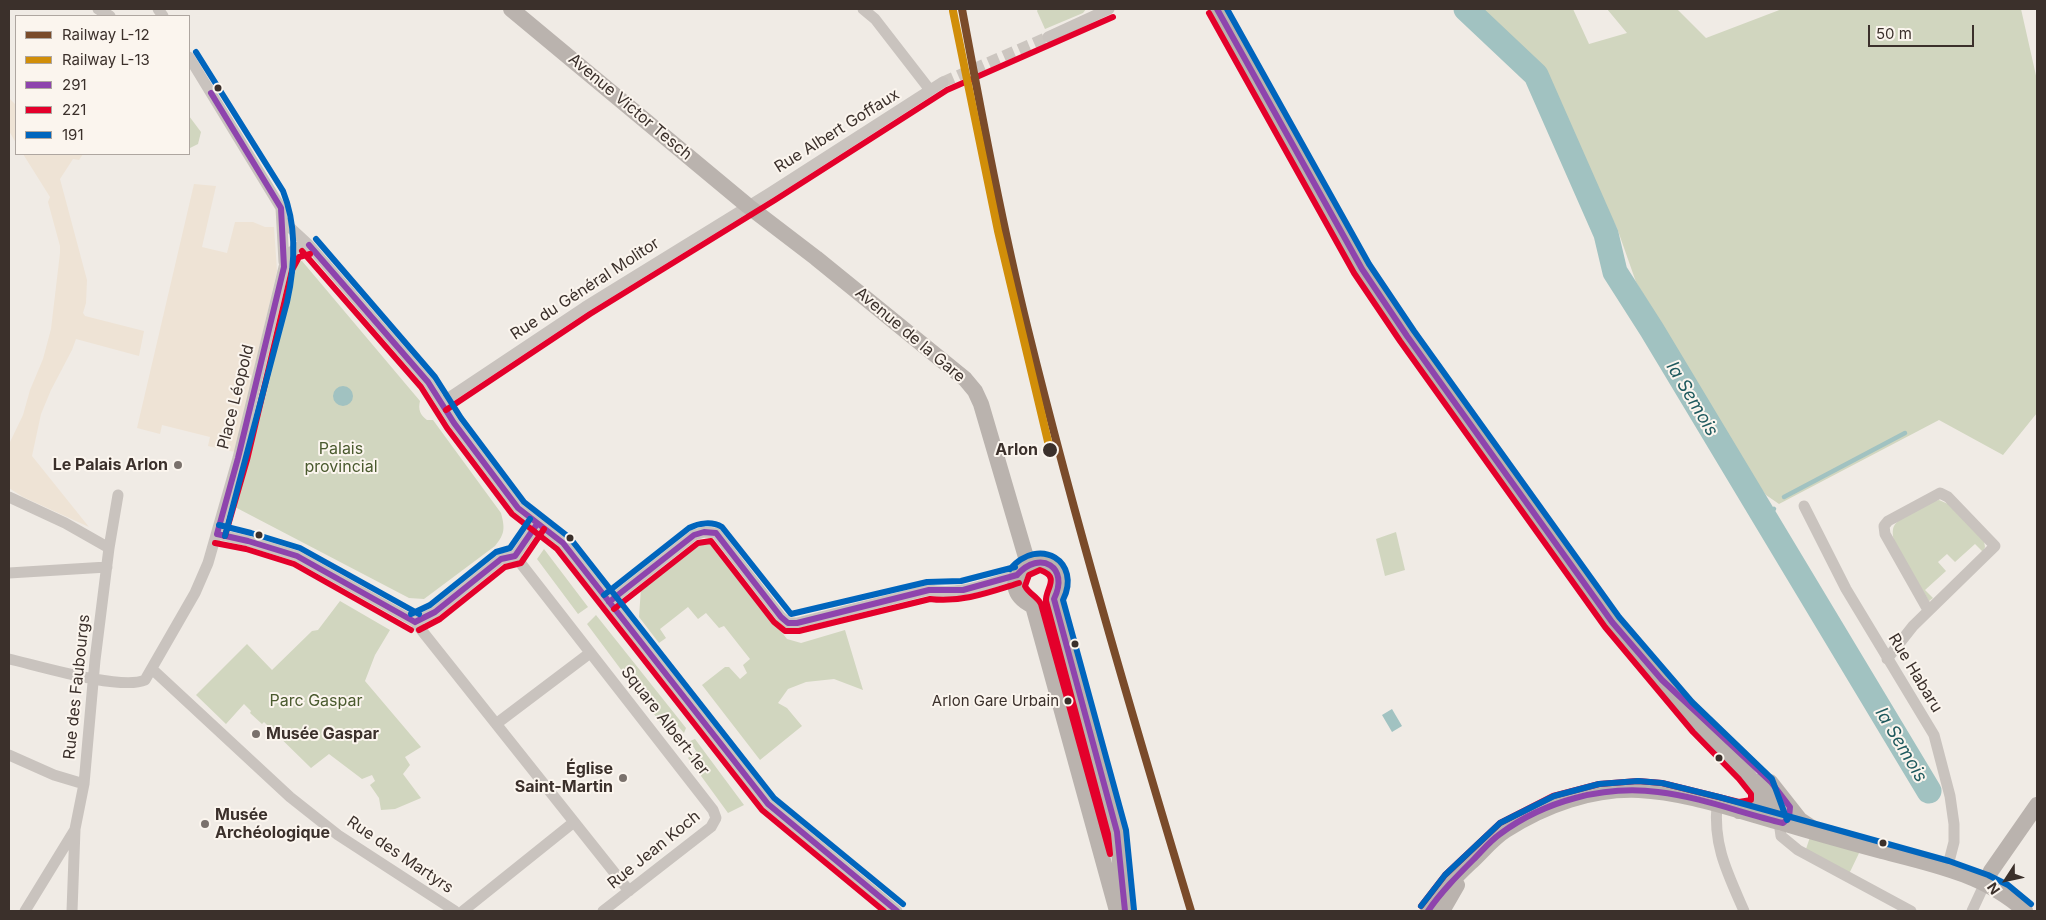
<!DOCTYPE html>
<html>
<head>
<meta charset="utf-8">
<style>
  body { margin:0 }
  #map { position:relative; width:2046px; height:920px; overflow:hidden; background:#f0ebe5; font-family:Inter,sans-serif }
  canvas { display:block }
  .frame { position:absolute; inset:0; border:10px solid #3b302b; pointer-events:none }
  .legend { position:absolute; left:15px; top:15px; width:175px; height:140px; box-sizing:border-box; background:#fbf5ee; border:1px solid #aea6a0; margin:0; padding:6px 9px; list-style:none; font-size:15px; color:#3b302b }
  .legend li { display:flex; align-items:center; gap:10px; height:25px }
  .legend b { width:25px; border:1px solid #aea6a0 }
  .north { position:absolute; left:1981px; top:855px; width:50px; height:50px; -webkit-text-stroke:4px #fbf5ee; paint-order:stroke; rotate:235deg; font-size:14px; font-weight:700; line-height:20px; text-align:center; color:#3b302b }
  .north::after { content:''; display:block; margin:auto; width:18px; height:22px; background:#3b302b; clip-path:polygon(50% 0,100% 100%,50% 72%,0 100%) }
  .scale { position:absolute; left:1868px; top:25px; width:106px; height:22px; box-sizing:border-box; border:2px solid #3b302b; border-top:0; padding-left:6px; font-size:15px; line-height:18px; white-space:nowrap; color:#3b302b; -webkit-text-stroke:4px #fbf5ee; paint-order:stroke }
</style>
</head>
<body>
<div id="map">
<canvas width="2046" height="920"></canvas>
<div class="frame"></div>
<ul class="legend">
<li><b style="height:6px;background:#7a4b2a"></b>Railway L-12</li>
<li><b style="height:6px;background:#d18e09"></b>Railway L-13</li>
<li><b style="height:6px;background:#8e44ad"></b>291</li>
<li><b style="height:6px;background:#e4002b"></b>221</li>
<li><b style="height:6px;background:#0065bd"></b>191</li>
</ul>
<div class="north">N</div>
<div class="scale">50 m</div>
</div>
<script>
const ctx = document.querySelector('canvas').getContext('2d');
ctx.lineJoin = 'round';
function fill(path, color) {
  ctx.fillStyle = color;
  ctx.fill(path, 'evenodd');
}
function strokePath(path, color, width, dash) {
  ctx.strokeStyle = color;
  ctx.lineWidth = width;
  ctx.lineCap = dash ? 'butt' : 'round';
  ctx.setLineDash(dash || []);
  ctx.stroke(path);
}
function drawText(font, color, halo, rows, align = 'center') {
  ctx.font = font + ' Inter,sans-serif';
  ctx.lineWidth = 4;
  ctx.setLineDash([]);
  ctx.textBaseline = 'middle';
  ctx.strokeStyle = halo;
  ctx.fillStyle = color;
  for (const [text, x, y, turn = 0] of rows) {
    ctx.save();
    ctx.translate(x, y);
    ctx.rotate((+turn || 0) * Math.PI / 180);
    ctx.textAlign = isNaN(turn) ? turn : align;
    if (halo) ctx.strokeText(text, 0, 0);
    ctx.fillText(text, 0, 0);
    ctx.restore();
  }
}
const green = new Path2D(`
  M1038,9H1086L1083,13L1045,29L1037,11Z
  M1486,9H1573L1589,44L1627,33L1607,9H1677L1706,38L1782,9H2021L2037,80V413L2003,455L1939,420L1779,504L1766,495L1754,480L1636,282L1617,228L1569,137L1545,81L1529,55L1483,12Z
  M189,116L201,132L198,144L190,148L189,147Z
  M298,261H302L420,401C418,409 420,415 427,420H433L501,513C505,528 505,534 495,546L424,599L409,598L233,506L266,379L264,378L271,352L273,353Z
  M1939,500L1948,504L1984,541L1985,547L1983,552L1975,544L1955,562L1947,554L1938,562L1946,571L1925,590L1933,598L1929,601L1895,545C1894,540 1892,535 1893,529C1896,516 1926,502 1939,500Z
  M1396,532L1405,570L1385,576L1376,539Z
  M701,541L712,543L787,639L801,643L845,630L863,690L834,679L806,682L788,689L778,703L787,708L802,726L760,760L702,685L725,667H729L740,679L747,673L743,665L750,659L724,626L719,628L706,613L698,619L688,607L660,629L666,638L659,643L639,617L641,588Z
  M544,549L588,607L578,614L537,559Z
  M340,601L390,630L375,655L365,681L421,747L405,757L410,765L403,774L421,798L395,809L381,810L379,798L370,785L375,781L372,775L362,779L329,754L311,768L264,722L262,724L250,713L251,711L244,704L226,724L196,695L247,644L272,670L312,631L318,630Z
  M596,615L686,728L684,733L677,725L666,730L587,624Z
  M695,739L744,805L728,813L688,758L696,751L690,741Z
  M1810,837L1860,851L1849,874L1806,849Z`);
const plaza = new Path2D(`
  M9,98L16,105V143L9,131Z
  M23,154H83L79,160L73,159L60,179L87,280L86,303L83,313L85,316L144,331L139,356L76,339L72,350L51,390L41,414L32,456L89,527L23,497L9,488L10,442L23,415L30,390L43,359L51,329L60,253V246L48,202L50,197Z
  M194,184L216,186L202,247L227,253L235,222H253L265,227H274L277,271L235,452L208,446L210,437L162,425L160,434L137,428Z`);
const water = new Path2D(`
  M333 396a10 10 0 1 1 20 0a10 10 0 1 1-20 0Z
  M1392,709L1402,726L1392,732L1382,715Z`);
const stream = new Path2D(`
  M1784,497L1905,433
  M1765,519L1774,509`);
const river = new Path2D(`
  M1466,9L1536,75L1606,234L1615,272L1652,330L1929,791`);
const minorTunnel = new Path2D(`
  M943,82L1048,37`);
const minor = new Path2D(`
  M98,9L110,16
  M158,9L163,16
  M863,9L875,19L930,90
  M1048,37L1109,9
  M189,57L281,208L284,262
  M282,220L309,245L428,382L454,423L518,508L563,543L768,804L897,911
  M441,403L585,307L770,193L943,82
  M9,497L65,523L109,548
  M1804,506L1846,589L1934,735L1950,796L1954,824V842L1947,869
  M217,534L248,541L297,556L415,622L629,891
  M515,556L713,810L716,818L711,827L603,911
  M9,573L107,567
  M609,602L694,535L704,532L716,533L781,617L788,623H797L929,590C960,596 988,583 1017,575
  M415,622L435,612L501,559L515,556L537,524
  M9,659C36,665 121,691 145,680L195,593L208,563L238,458L284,267C289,253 293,246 309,245
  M1887,659L1913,626L1995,546L1948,497L1940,493L1888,521L1884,526L1885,534L1928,610
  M152,669L290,797L338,835L455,911
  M496,724L590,653
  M9,755L54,775L84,784
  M1717,805C1713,846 1728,874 1744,911
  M1779,822L1781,836L1798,850L1911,911
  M25,911L74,831
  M72,911L75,829L84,784L95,660L109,548L118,495
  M463,911L574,822
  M1972,911L1985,883`);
const secondary = new Path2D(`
  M511,9L748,206L816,258L965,379L975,391L981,404L1028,564
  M1217,9L1362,269L1407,336L1612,622L1700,726L1746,773L1760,791V808L1739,811
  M1770,782L1800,820L1812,828
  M1783,823C1816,833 1849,842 1882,851C1933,864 1986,875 2025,911
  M1985,883L1991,871L2037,805
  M1117,911L1033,606C988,585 1041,538 1058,574C1062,583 1060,592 1054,599L1117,832L1125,911
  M1428,911C1440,892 1454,878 1470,863C1482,852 1493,838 1506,830C1545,805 1592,788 1639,790C1685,792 1735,810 1779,822C1776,808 1771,791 1761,781
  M1442,911L1457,885`);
const bus1 = new Path2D(`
  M1217,9L1362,269L1407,336L1612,622L1662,680L1771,782L1790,807L1789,818L1783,823C1741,813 1701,797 1658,792C1604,785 1544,801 1500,834C1490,841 1482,851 1473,860C1457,876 1441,892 1428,911
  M211,93L281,208L284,267L238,458L217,534
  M309,245L428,382L454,423L518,508L563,543L768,804L897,911
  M217,534L248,541L297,556L415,622
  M1017,575C1040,549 1070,567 1054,599L1117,832L1125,911
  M609,602L694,535L704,532L716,533L781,617L788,623H797L929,590H963L1017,575
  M415,622L435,612L501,559L515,556L537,524`);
const bus2 = new Path2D(`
  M1209,13L1354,273L1400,341L1605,627L1693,732L1739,779L1751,794V800L1739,802L1662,783L1638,781L1599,784L1553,796L1500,823L1445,875L1421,906
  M302,251L421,387L447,428L512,514L557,549L762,810L884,911
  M446,410L590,314L775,200L947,90L1113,17
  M225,536L247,460L292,270L299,257L310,254
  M215,543L246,549L294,564L411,630
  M1040,570C1061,577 1045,589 1046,601L1108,834L1110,854L1041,604C1037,596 1029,594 1025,586L1029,575Z
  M614,609L698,543L711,541L774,622L785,631H799L930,599C961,603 990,592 1019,583
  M419,630L440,619L505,567L521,563L544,529`);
const bus3 = new Path2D(`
  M1227,9L1369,264L1414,331L1619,617L1692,702L1772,779L1787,820
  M196,52L283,191C297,226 295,266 287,302L225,536
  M316,239L435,377L461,418L524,502L570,538L774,798L903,904
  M219,525L251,533L300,548L419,614
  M1010,569C1040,535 1082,562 1063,600L1126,830L1134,910
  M604,595L689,528C699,523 712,521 722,527L791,614L927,582L961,581L1015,567
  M411,614L430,605L496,552L510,548L530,519
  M1421,906L1445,875L1500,823L1554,796L1599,784L1638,781L1662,783L1719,797L1949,861L1988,875L2008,885L2031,904`);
const rail1 = new Path2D(`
  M962,9C982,116 1002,224 1028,330C1076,525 1133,718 1191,911`);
const rail2 = new Path2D(`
  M953,11L998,231L1050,450`);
const markers = [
  [218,88,4.5,"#3b302b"],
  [1050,450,8,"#3b302b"],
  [178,465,5,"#7a716c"],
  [259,535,4.5,"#3b302b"],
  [570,538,4.5,"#3b302b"],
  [1075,644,4.5,"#3b302b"],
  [1068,701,4.5,"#3b302b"],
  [256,734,5,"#7a716c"],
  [1719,758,4.5,"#3b302b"],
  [623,778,5,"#7a716c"],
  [205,824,5,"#7a716c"],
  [1883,843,4.5,"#3b302b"]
];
const busNames = [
  ["Arlon Gare Urbain",1059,701]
];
const streetNames = [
  ["Avenue Victor Tesch",630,107,40],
  ["Rue Albert Goffaux",837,131,-32],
  ["Rue du Général Molitor",585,289,-33],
  ["Avenue de la Gare",910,335,40],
  ["Place Léopold",236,397,-76],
  ["Rue Habaru",1915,673,59],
  ["Rue des Faubourgs",77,687,-84],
  ["Square Albert-1er",665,721,52],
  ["Rue Jean Koch",654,850,-39],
  ["Rue des Martyrs",400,855,34]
];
const parkNames = [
  ["Palais",341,449],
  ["provincial",341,467],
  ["Parc Gaspar",316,701]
];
const stopNames = [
  ["Arlon",1038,450]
];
const poiNames = [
  ["Le Palais Arlon",168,465],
  ["Musée Gaspar",266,734,"left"],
  ["Église",613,769],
  ["Saint-Martin",613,787],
  ["Musée",215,815,"left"],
  ["Archéologique",215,833,"left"]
];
const waterNames = [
  ["la Semois",1692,399,59],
  ["la Semois",1901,745,59]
];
fill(green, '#d1d6bf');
fill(plaza, '#eee3d5');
fill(water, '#a1c2c1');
strokePath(stream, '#a1c2c1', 4.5);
strokePath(river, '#a1c2c1', 25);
strokePath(minorTunnel, '#ccc6c0', 11, [11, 5.5]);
strokePath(minor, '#c9c3be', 11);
strokePath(secondary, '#bab3ae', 16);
strokePath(bus1, '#8e44ad', 6);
strokePath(bus2, '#e4002b', 6);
strokePath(bus3, '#0065bd', 6);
strokePath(rail1, '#7a4b2a', 8);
strokePath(rail2, '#d18e09', 8);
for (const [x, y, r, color] of markers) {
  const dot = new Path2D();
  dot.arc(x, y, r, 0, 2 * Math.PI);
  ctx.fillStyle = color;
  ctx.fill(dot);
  strokePath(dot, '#fbf5ee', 2);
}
drawText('15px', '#3b302b', '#fbf5ee', busNames, 'right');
drawText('16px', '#3b302b', '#fbf5ee', streetNames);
drawText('16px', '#4a5a2e', '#fbf5ee', parkNames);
drawText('bold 16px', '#3b302b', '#fbf5ee', stopNames, 'right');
drawText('bold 16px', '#3b302b', '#fbf5ee', poiNames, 'right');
drawText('italic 18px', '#1f5a5e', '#fbf5ee', waterNames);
</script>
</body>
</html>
